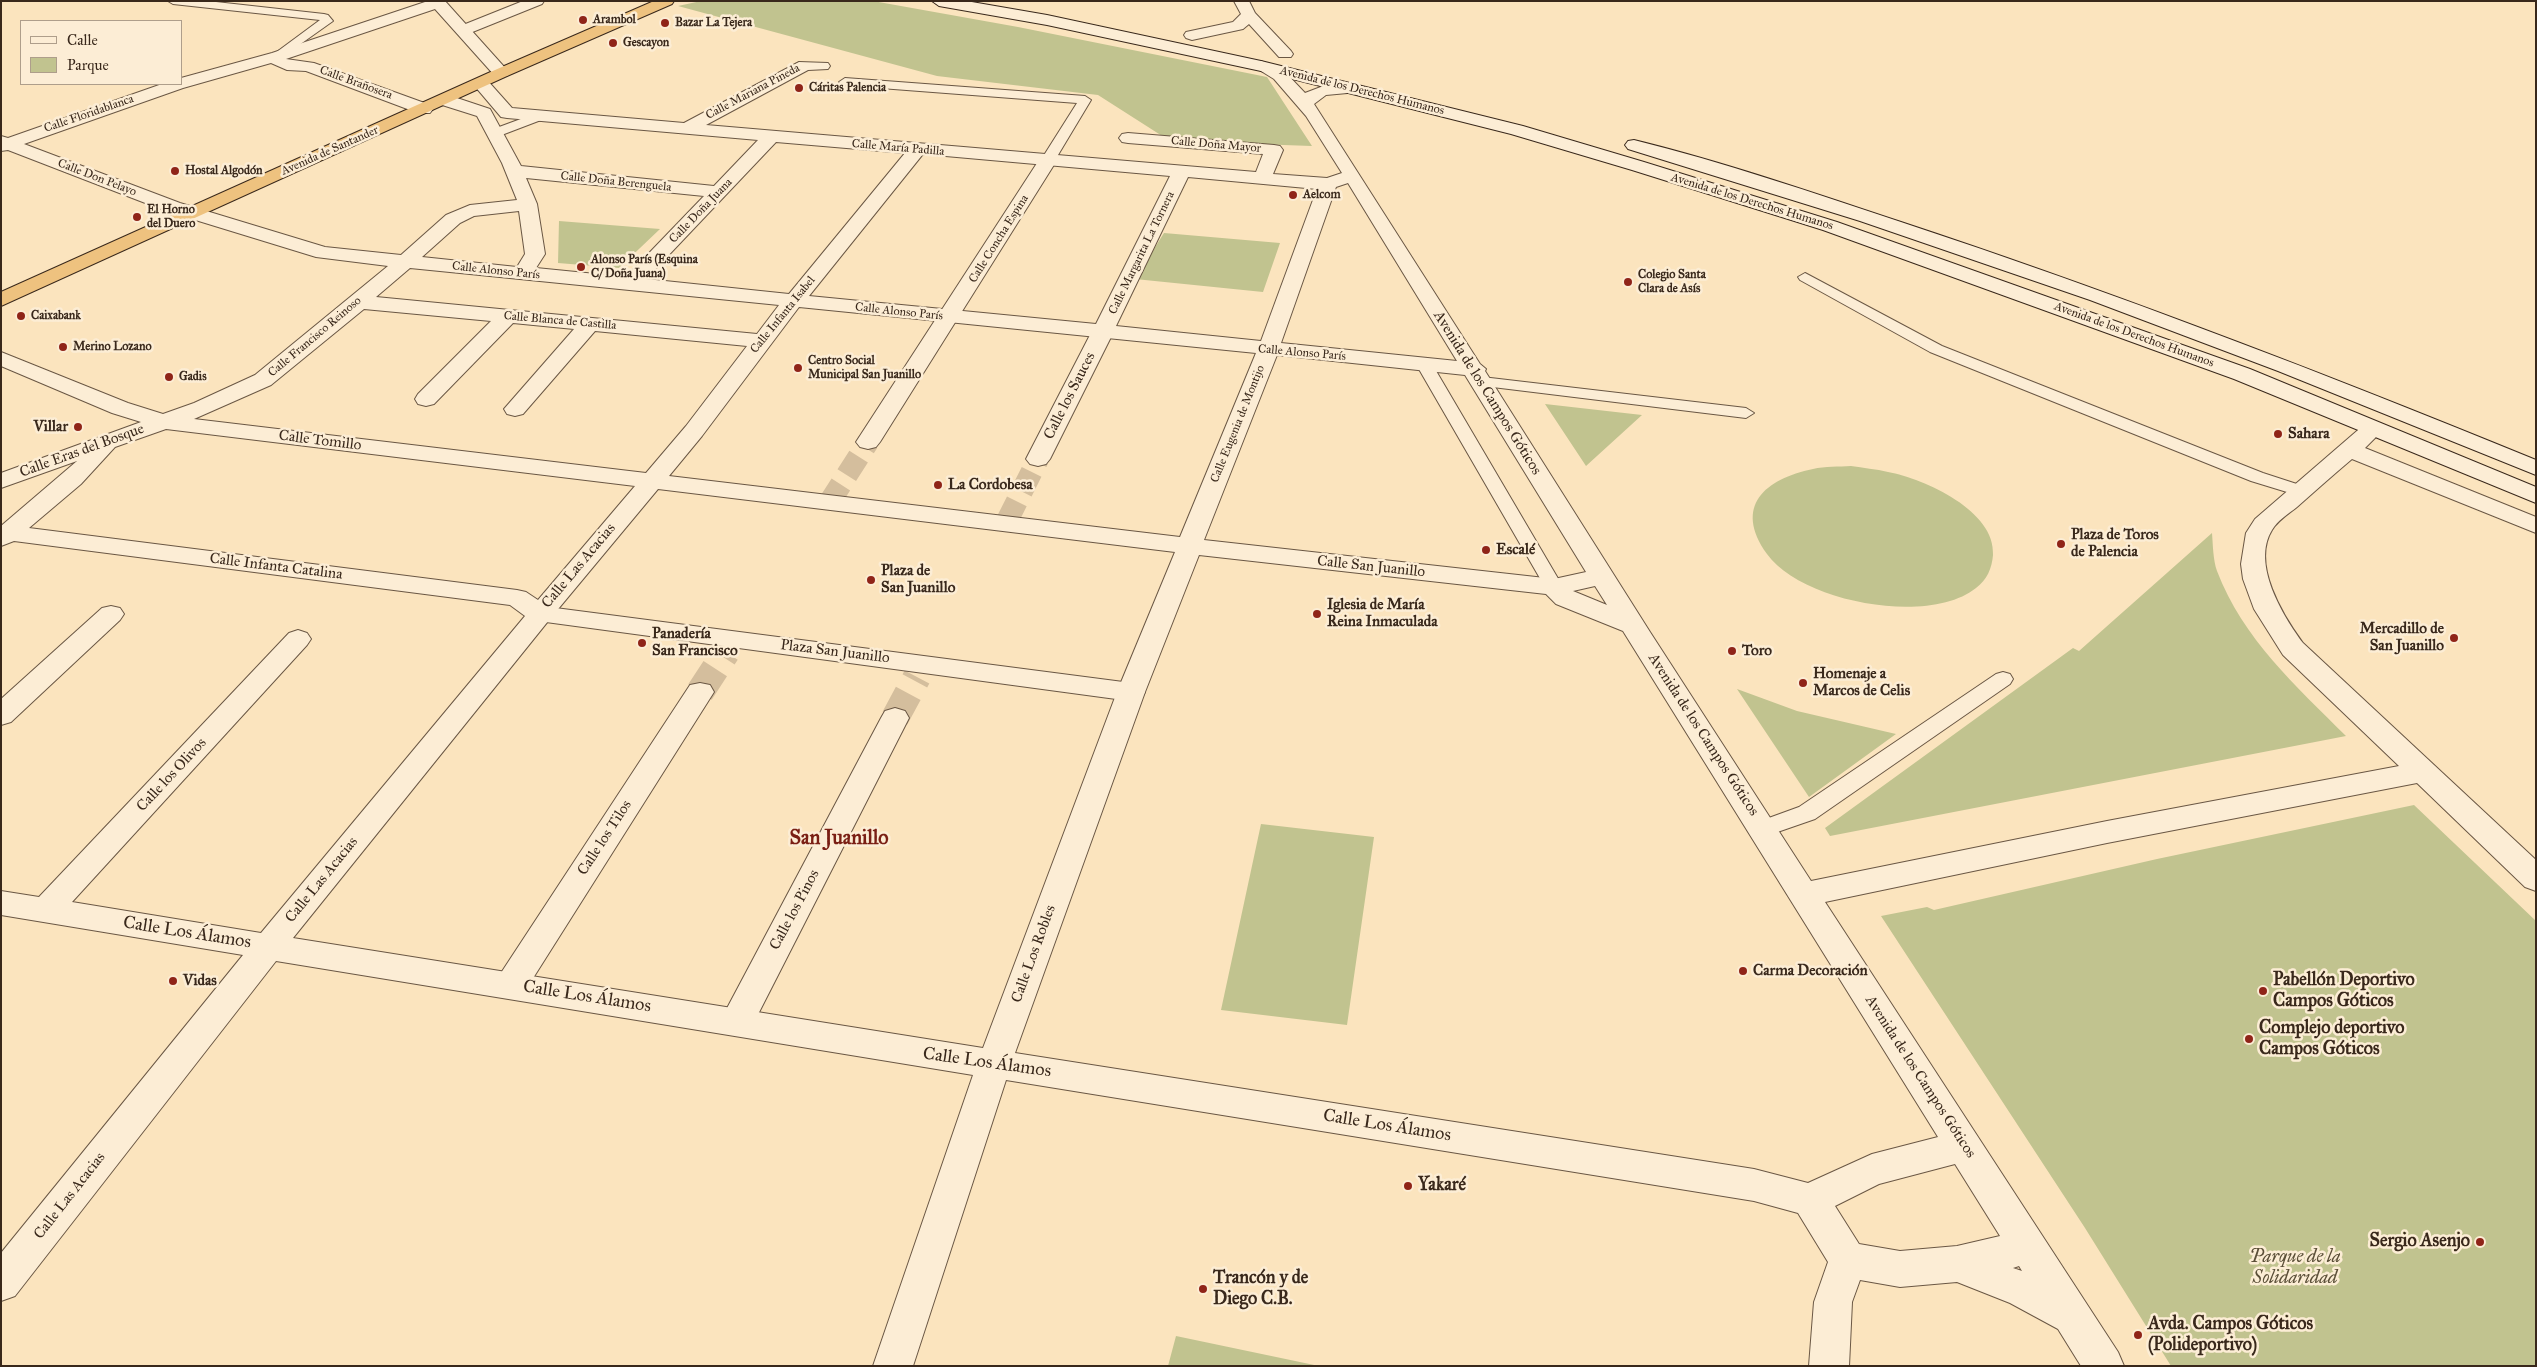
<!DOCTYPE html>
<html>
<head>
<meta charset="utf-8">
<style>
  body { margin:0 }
  #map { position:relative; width:2537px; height:1367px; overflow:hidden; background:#fbe4be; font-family:"IM FELL Great Primer",serif }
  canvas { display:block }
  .frame { position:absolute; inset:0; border:2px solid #39281b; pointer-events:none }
  .legend { position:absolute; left:20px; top:20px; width:162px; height:65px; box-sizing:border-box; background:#fcedd5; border:1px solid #ae9e8b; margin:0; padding:6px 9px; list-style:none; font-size:15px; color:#39281b }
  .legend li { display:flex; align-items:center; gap:10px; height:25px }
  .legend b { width:25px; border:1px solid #ae9e8b }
</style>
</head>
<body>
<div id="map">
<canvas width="2537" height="1367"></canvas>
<div class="frame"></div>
<ul class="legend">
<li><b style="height:6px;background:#fcedd5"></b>Calle</li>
<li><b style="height:14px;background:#c1c38f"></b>Parque</li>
</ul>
</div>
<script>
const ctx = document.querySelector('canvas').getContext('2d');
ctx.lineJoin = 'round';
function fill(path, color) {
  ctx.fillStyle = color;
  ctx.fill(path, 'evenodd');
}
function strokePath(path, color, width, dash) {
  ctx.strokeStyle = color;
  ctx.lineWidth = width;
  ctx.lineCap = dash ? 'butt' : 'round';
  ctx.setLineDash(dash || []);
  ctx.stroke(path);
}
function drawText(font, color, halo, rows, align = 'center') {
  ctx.font = font + ' "IM FELL Great Primer",serif';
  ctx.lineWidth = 5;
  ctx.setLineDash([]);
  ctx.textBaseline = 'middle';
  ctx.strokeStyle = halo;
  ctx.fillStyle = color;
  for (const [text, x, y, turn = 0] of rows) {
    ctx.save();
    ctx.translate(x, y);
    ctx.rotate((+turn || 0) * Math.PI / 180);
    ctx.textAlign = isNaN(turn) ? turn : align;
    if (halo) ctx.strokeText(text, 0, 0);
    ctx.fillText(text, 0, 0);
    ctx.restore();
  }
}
const green = new Path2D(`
  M701,1H873L1018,27L1267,77L1312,146L1170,141L1098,95L937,76L678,6Z
  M559,221L660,229L619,268L558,263Z
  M1164,233L1280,243L1263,292L1135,279Z
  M1545,404L1642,415L1586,466Z
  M1851,466C1863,468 1876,469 1888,472C1925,479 1996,511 1993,555C1992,568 1987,580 1976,588C1929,626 1801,602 1767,554C1733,506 1765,479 1813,469C1825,466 1839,467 1851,466Z
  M2212,533C2213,545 2213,560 2217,571C2243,639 2296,686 2346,736L1830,836L1825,828L2073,648L2079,651Z
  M1737,689L1797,711L1896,734L1809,797Z
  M2414,805L2536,921V1366H2171L2085,1228L1881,916L1927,907L1934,910L2157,859Z
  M1261,824L1374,837L1347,1025L1221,1010Z
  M1176,1336L1319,1366H1168Z`);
const pedestrianTunnelFar1 = new Path2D(`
  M829,503L868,442
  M1007,521L1038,459`);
const pedestrianTunnel = new Path2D(`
  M1005,524L1007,520
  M700,692L726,652
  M895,718L917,677`);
const service = new Path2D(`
  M168,1H207L324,14L328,15L333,21L278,60L272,56L274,54L320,20L173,4Z
  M845,78L1085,96L1091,100L1055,160L1048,164L1041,160L1077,103L841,85L839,82Z
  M537,113L541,114L543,117L541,120L499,136L495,137L489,133L491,130Z
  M1805,273L1942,346L2263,473L2306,487L2309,491L2306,495L2300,496L2251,481L1930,352L1800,280L1798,277Z
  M1424,359L1432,364L1563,587L1561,591H1547L1545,587L1416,364Z
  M1482,377L1746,408L1754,413L1746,418L1476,385L1474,382Z
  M2003,672L2010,674L2013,679L2010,684L1815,819L1763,837L1755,835L1752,829L1755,823L1799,807L1996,674Z`);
const pedestrian = new Path2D(`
  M523,1H544L542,4L470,33L464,35L456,30L458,27Z
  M1048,155L1054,156L1057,160L880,442L876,447L868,449L860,447L856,442L1039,160L1042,156Z
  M1102,327L1109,329L1113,333L1050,459L1046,464L1038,466L1030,464L1026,459L1091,333L1095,329Z
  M540,606L1131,683L1141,685L1145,692L1141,699L1131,701L531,620L527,614L531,608Z
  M700,683L710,685L714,692L523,994L511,998L499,994L495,985L499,976L690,685Z
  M895,708L905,711L909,718L749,1032L737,1036L725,1032L720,1022L725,1012L881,718L885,711Z`);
const minor = new Path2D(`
  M428,1H445L507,70L509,73L507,76H495L435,9L286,59L314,63L430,105L433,109L430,113H418L306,71L287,70L271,63L183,88L24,144L180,203L325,247L401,255L446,215L470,205L517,200L502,163L477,116L439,104L437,100L439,96H451L490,109L521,166L714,186L758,140L507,118L501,117L473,84L481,79L487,80L512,108L684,123L799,62L828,63L830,66L828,69L808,70L706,125L1256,172L1263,154L1128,143L1122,142L1119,138L1122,134L1128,133L1274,145L1280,146L1283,150L1273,174L1327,178L1342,173L1306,116L1274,79L1253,66L1261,61L1286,73L1305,93L1326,85L1358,84L1360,88L1358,92L1326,95L1314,104L1480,364L1486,369L1485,371L1650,632L1811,881L2107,821L2399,766L2283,655L2254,609L2243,579L2241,564L2246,533L2255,519L2365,424L2373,422L2381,424L2384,429L2365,448L2536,517V533L2352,459C2333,475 2315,491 2297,507C2288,514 2277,521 2272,530C2251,564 2283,616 2303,643L2536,860V891L2525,887L2417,783L2107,843L1825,902L2118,1352L2124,1366H2081L2058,1329L2010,1303L1957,1282L1900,1287L1860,1280L1852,1302L1849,1366H1809L1814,1302L1828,1262L1798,1213L1754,1201L1006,1080L913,1366H873L973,1075L276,961L15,1296L1,1301V1253L243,955L1,915V891L39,897L289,633L298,630L307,633L311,639L307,645L72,902L261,933L525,616L510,605L14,541L1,546V526L77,461L1,488V473L141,422L112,413L1,366V352L128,403L163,414L194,403L255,375L388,266L316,257L166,211L8,150L1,151V136L8,138L162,84H181V78L272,53ZM776,142L905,153L789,294L646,279ZM923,154L1170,176L1096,324L809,296ZM1188,177L1317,189L1261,341L1116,326ZM526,178L704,196L626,277L536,268L545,254L537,204ZM1348,183L1457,361L1281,343L1336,187ZM519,211L525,254L517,267L422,257L460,223L474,216ZM410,268L779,305L757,334L376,297ZM799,307L1256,353L1180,537L669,476L702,436ZM364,309L491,321L418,394L415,399L418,404L426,406L434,404L513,323L574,329L504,409L507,414L515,416L523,414L595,331L747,346L686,426L646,473L194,419L271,385ZM1277,355L1465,375L1586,572L1554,579L1204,540ZM166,429L635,486L538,600L526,592L517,590L29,528L81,484L115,447ZM658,489L1175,552L1117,692L983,1048L293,938L549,620ZM1199,555L1546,594L1556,604L1623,631L1938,1137L1872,1154L1808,1183L1754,1169L1015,1053L1145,692ZM1595,586L1607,605L1573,591ZM1955,1164L2000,1236L1957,1246L1900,1251L1859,1244L1835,1206L1879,1184ZM2019,1266L2022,1271L2013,1268Z
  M1234,1H1249L1255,13L1291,51L1293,54L1291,57H1279L1249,24L1243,29L1192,40L1186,38L1184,35L1186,32L1233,22L1241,14Z
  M111,606L120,608L124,614L120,620L11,722L1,725V699L102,608Z`);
const secondary = new Path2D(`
  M932,1H966L1047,15L1261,61L1523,126L1644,162L1837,222L2250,369L2536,487V503L2234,379L1823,230L1632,170L1511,134L1261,71L1047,25L939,6Z
  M1634,140C1724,162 1813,193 1901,222C2116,293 2326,374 2536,460V475L2278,371L2090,300L1860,221L1628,149L1625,145L1628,141Z`);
const trunk = new Path2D(`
  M654,1H674L672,4L507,76L1,306V292L495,70Z`);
const markers = [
  [583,20,5,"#8f2418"],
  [665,23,5,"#8f2418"],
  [613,43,5,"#8f2418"],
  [799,88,5,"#8f2418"],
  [175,171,5,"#8f2418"],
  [1293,195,5,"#8f2418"],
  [137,217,5,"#8f2418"],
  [581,267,5,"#8f2418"],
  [1628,282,5,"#8f2418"],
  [21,316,5,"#8f2418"],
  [63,347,5,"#8f2418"],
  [798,368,5,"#8f2418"],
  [169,377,5,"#8f2418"],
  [78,427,5,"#8f2418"],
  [2278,434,5,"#8f2418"],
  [938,485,5,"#8f2418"],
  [2061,544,5,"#8f2418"],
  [1486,550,5,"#8f2418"],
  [871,580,5,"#8f2418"],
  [1317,614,5,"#8f2418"],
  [2454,638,5,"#8f2418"],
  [642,643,5,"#8f2418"],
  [1732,651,5,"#8f2418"],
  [1803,683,5,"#8f2418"],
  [1743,971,5,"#8f2418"],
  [173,981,5,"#8f2418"],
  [2263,991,5,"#8f2418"],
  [2249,1039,5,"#8f2418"],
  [1408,1186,5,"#8f2418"],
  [2480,1242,5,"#8f2418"],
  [1203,1289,5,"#8f2418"],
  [2138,1335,5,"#8f2418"]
];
const farPoinames = [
  ["Arambol",593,20],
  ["Bazar La Tejera",675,23],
  ["Gescayon",623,43],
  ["Cáritas Palencia",809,88],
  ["Hostal Algodón",185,171],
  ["Aelcom",1303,195],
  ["El Horno",147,210],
  ["del Duero",147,224],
  ["Alonso París (Esquina",591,260],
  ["C/ Doña Juana)",591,274],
  ["Colegio Santa",1638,275],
  ["Clara de Asís",1638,289],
  ["Caixabank",31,316],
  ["Merino Lozano",73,347],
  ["Centro Social",808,361],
  ["Municipal San Juanillo",808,375],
  ["Gadis",179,377]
];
const farStreetnames = [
  ["Calle Brañosera",356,83,20],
  ["Avenida de los Derechos Humanos",1362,91,14],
  ["Calle Mariana Pineda",753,92,-28],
  ["Calle Floridablanca",89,114,-19],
  ["Calle Doña Mayor",1216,145,5],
  ["Calle María Padilla",898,148,5],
  ["Avenida de Santander",330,151,-24],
  ["Calle Don Pelayo",97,178,21],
  ["Calle Doña Berenguela",616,182,6],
  ["Avenida de los Derechos Humanos",1752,202,17],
  ["Calle Doña Juana",701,211,-46],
  ["Calle Concha Espina",999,239,-58],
  ["Calle Margarita La Tornera",1142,253,-64],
  ["Calle Alonso París",496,271,6],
  ["Calle Alonso París",899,312,6],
  ["Calle Infanta Isabel",783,315,-51],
  ["Calle Blanca de Castilla",560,321,5],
  ["Avenida de los Derechos Humanos",2134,335,20],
  ["Calle Francisco Reinoso",315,337,-40],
  ["Calle Alonso París",1302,353,5],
  ["Calle Eugenia de Montijo",1238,424,-68]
];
const streetNames = [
  ["Avenida de los Campos Góticos",1487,393,58],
  ["Calle los Sauces",1070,396,-63],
  ["Calle Tomillo",320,441,7],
  ["Calle Eras del Bosque",82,451,-20],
  ["Calle Las Acacias",579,566,-50],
  ["Calle Infanta Catalina",276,567,7],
  ["Calle San Juanillo",1371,567,6],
  ["Plaza San Juanillo",835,652,7],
  ["Avenida de los Campos Góticos",1703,735,57],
  ["Calle los Olivos",172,775,-47],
  ["Calle los Tilos",605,838,-57],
  ["Calle Las Acacias",322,880,-51],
  ["Calle los Pinos",795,910,-62],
  ["Calle Los Robles",1034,954,-70],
  ["Avenida de los Campos Góticos",1920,1077,57],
  ["Calle Las Acacias",70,1196,-52]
];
const poiNames = [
  ["Villar",68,427,"right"],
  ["Sahara",2288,434],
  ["La Cordobesa",948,485],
  ["Plaza de Toros",2071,535],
  ["de Palencia",2071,552],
  ["Escalé",1496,550],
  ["Plaza de",881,571],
  ["San Juanillo",881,588],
  ["Iglesia de María",1327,605],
  ["Reina Inmaculada",1327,622],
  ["Mercadillo de",2444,629,"right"],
  ["San Juanillo",2444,646,"right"],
  ["Panadería",652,634],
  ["San Francisco",652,651],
  ["Toro",1742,651],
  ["Homenaje a",1813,674],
  ["Marcos de Celis",1813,691],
  ["Carma Decoración",1753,971],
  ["Vidas",183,981]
];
const nearStreetnames = [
  ["Calle Los Álamos",187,933,9],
  ["Calle Los Álamos",587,997,9],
  ["Calle Los Álamos",987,1063,8],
  ["Calle Los Álamos",1387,1126,9]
];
const nearPoinames = [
  ["Pabellón Deportivo",2273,981],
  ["Campos Góticos",2273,1002],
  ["Complejo deportivo",2259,1029],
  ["Campos Góticos",2259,1050],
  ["Yakaré",1418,1186],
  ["Sergio Asenjo",2470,1242,"right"],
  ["Trancón y de",1213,1279],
  ["Diego C.B.",1213,1300],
  ["Avda. Campos Góticos",2148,1325],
  ["(Polideportivo)",2148,1346]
];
const nearParknames = [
  ["Parque de la",2295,1258],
  ["Solidaridad",2295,1279]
];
const districtNames = [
  ["San Juanillo",839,839]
];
fill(green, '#c1c38f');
strokePath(pedestrianTunnelFar1, '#d4be9d', 22, [22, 11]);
strokePath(pedestrianTunnel, '#d4be9d', 28, [28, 14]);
strokePath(service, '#6a5744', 2);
strokePath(pedestrian, '#6a5744', 2);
strokePath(minor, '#6a5744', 2);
strokePath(secondary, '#39281b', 2);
strokePath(trunk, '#39281b', 2);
fill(service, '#fcedd5');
fill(pedestrian, '#fcedd5');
fill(minor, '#fcedd5');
fill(secondary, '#fcedd5');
fill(trunk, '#eec27f');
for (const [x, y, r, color] of markers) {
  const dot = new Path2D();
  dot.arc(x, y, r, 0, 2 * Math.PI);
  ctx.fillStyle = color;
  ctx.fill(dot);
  strokePath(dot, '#fcedd5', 2);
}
drawText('bold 12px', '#39281b', '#fcedd5', farPoinames, 'left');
drawText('12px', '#39281b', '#fcedd5', farStreetnames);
drawText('15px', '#39281b', '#fcedd5', streetNames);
drawText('bold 15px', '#39281b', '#fcedd5', poiNames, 'left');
drawText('18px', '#39281b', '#fcedd5', nearStreetnames);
drawText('bold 18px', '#39281b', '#fcedd5', nearPoinames, 'left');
drawText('italic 18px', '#5b4f38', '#fcedd5', nearParknames);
drawText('bold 20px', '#7a1f14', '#fcedd5', districtNames);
</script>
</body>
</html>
